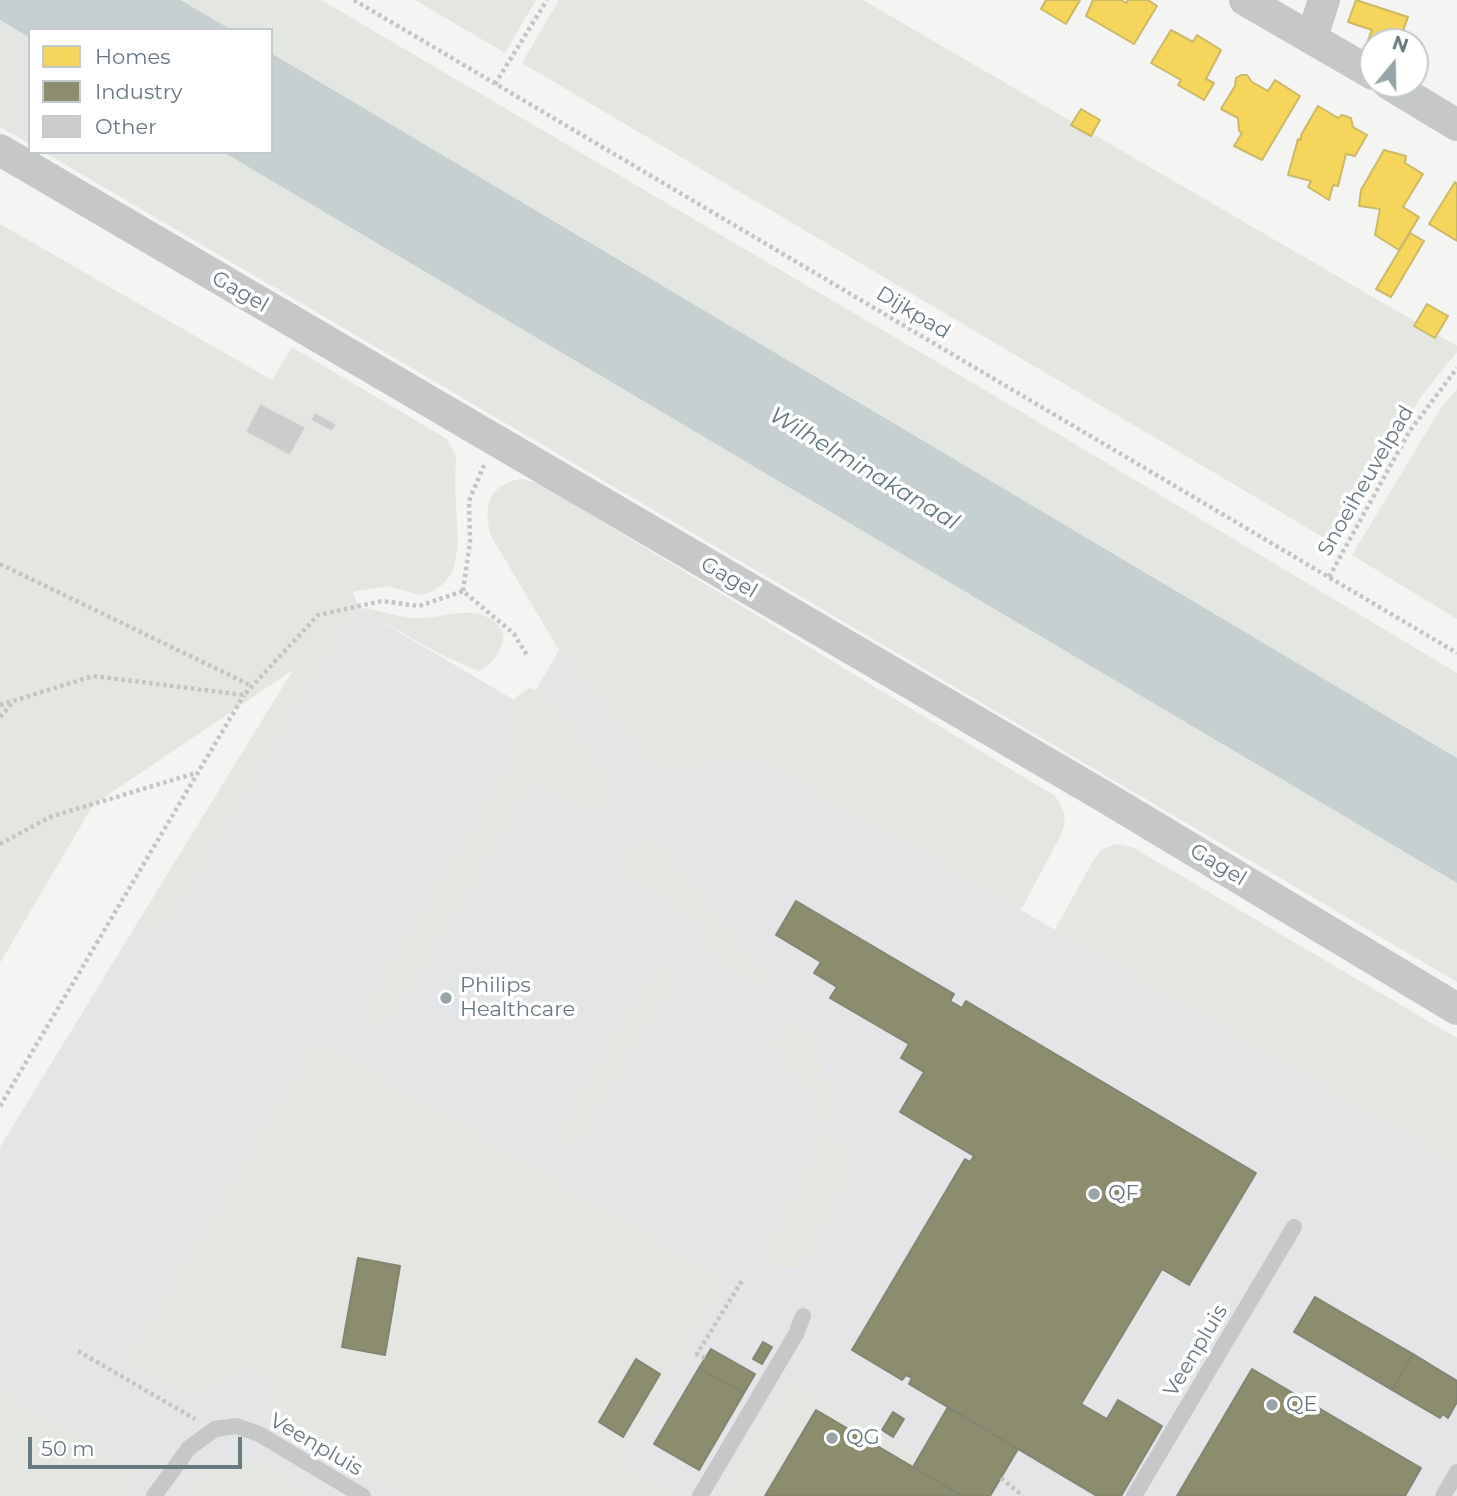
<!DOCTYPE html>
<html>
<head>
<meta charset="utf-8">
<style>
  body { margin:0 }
  #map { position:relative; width:1457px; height:1496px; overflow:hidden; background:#f4f4f3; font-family:Montserrat,sans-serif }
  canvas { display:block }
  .legend { position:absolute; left:28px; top:28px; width:245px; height:126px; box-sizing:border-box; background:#fff; border:2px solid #c3c9cc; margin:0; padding:9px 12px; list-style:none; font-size:21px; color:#687980 }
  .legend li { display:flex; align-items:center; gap:14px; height:35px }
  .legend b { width:35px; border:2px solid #c3c9cc }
  .north { position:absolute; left:1359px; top:28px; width:70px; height:70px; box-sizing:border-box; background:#fff; border:2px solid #c3c9cc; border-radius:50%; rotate:19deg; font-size:19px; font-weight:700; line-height:28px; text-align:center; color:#687980 }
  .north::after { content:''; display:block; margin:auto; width:24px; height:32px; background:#99a4a8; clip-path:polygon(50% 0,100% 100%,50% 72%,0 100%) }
  .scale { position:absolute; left:28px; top:1437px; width:214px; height:32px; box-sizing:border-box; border:4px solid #687980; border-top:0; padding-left:9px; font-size:21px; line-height:24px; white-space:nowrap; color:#687980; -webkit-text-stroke:5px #fff; paint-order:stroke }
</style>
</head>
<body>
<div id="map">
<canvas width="1457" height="1496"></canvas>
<ul class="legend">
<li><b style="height:19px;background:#f6d55c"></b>Homes</li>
<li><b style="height:19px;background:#8c8c6e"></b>Industry</li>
<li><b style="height:19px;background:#cbcccc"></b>Other</li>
</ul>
<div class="north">N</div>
<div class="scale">50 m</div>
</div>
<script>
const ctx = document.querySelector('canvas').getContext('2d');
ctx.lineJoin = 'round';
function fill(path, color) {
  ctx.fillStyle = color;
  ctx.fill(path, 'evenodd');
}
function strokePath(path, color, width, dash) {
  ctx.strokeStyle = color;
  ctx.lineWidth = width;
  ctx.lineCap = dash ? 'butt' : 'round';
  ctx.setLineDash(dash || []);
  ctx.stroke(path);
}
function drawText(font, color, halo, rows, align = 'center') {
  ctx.font = font + ' Montserrat,sans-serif';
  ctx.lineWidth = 7;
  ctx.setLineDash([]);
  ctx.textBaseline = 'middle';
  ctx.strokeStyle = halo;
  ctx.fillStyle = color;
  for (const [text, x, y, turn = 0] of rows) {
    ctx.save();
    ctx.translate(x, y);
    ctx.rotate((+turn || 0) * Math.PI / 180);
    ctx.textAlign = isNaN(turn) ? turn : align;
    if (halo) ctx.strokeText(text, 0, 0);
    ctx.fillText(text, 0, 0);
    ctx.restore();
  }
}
const built = new Path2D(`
  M358,608L526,707L559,650L647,764L676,771L751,758L1021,910L1457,1166V1496H123L138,1471L0,1388V1147L136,925L162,939Z`);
const green = new Path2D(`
  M182,0H321L988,392L1457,673V758L271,53V30H232Z
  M415,0H536L505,53Z
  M559,0H863L1457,346V352L1422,395L1333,543L522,63Z
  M0,20L30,38V144L0,127Z
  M44,152H223L1457,883V982Z
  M0,224L272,380L292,347L447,439L456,456L455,485L458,546L453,571L443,584L431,592L420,595L387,586L353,592L359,608C377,608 394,617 413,618C441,621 472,601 497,624C503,630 505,637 502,644C496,658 491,665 478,671L440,654L358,608L162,939L136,925L293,670L93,805L0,963Z
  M1457,389V619L1352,555L1441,408Z
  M523,479L540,484L1055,796C1065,810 1067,818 1062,833L1021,910L751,758L676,771L659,770L647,764L559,650L491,536C483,506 488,483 523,479Z
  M530,688L545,693L554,700L609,775L611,798L606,810L600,813C578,808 562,792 540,787L529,793L387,1034L357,1015L511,755C514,729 497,703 530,688Z
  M649,838L663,844L775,983L776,987L774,991L710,958C702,945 707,936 697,924L611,868C614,850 634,844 649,838Z
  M1116,844L1134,848L1457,1038V1166L1054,931L1093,861L1101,850Z
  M657,962L669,966L676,975L671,990L581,1143L575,1148L557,1136L556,1131L624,1012Z
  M785,1024L795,1025L814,1035L853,1177L804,1266C782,1271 766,1268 765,1243L825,1129L811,1096L773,1054L770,1045L774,1031Z
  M316,1037L729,1281L623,1461L676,1493L674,1496H399L260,1413L277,1382L251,1368L189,1400L124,1360Z
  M786,1380L918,1458L913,1467L816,1410L765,1496H718Z
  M0,1388L138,1471L123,1496H0Z
  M240,1456L261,1462L318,1496H184C202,1467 206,1461 240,1456Z`);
const water = new Path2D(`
  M0,0H181L232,30H30V38L0,20Z
  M271,53L1457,758V883L223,152H271Z`);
const homes = new Path2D(`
  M1046,0H1080L1066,24L1041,9Z
  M1093,0H1121L1126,3L1128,0H1148L1157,6L1134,44L1086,16Z
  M1356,0L1408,17L1399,42H1373V45L1367,43L1372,30L1348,22Z
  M1171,30L1193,42L1197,35L1221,50L1206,79L1214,83L1204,100L1178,85L1181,80L1151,63Z
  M1241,75H1247L1252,82L1268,91L1275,80L1300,96L1262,160L1234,146L1242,133L1239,131L1238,118L1221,109L1235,86L1236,78Z
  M1318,106L1338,118L1342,115L1351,118L1353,127L1367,135L1355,156L1346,154L1338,186L1333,185L1329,200L1308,187L1311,181L1288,175L1298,139L1301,140V135Z
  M1081,109L1100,120L1091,136L1071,125Z
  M1384,150L1406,156L1405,163L1423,174L1403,207L1419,217L1399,250L1375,235L1380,209L1359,206L1361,190Z
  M1455,182L1457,184V241L1429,224Z
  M1410,233L1424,241L1391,297L1376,289Z
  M1427,304L1448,316L1435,338L1414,326Z`);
const industry = new Path2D(`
  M796,901L954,994L950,1001L962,1008L966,1001L1256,1173L1189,1285L1162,1269L1081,1404L1107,1419L1118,1400L1162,1426L1121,1496H1097L909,1384L912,1378L906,1375L902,1380L852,1350L965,1159L970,1162L974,1156L900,1112L924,1072L901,1058L909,1044L830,998L837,987L814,973L821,962L776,935Z
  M358,1258L400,1266L385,1355L342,1347Z
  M1315,1297L1413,1354L1392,1390L1294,1332Z
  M763,1342L772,1347L762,1364L753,1359Z
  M711,1349L755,1374L744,1393L699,1368Z
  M1413,1354L1457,1381V1402L1448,1418L1443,1414L1440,1418L1392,1390Z
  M636,1359L660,1374L623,1437L599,1422Z
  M699,1368L744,1393L699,1470L654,1444Z
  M1252,1369L1421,1468L1405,1496H1177Z
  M948,1407L1018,1449L990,1496H962L913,1467Z
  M816,1410L913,1467L962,1496H765Z
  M893,1412L904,1419L893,1437L882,1430Z`);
const building = new Path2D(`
  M260,403L306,427L290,456L245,432Z
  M315,412L337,424L332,432L310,420Z`);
const path = new Path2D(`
  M354,0L1457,653
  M495,84L547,0
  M0,564L252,686
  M1329,577L1409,432L1457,368
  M463,591L470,542L469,501L484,465
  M0,705L93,676L244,695L318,615L382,601L419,606L463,591L514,634L528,657
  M0,717L13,702
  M0,844L50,817L196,773
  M0,1106L244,695
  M78,1351L195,1419
  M705,1358L697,1354L743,1279
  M1001,1478L1023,1496`);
const service = new Path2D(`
  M154,1496L189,1448L215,1429L236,1426L259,1434L363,1496
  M700,1496L796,1334L803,1316
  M1134,1496L1294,1227
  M1443,1496L1457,1472`);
const minor = new Path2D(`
  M1245,0L1373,74
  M1312,37L1324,0
  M1389,84L1457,125
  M0,150L1110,800L1457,1009`);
const markers = [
  [446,998,7,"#99a4a8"],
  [1094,1194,7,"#99a4a8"],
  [1272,1405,7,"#99a4a8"],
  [832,1438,7,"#99a4a8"]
];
const streetNames = [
  ["Gagel",240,292,30],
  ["Dijkpad",913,313,31],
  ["Snoeiheuvelpad",1366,481,-60],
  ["Gagel",729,578,30],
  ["Gagel",1218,865,31],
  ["Veenpluis",1196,1351,-59],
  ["Veenpluis",316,1445,30]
];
const poiNames = [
  ["Philips",460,986],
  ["Healthcare",460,1010],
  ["QF",1108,1194],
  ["QE",1286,1405],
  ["QG",846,1438]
];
const waterNames = [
  ["Wilhelminakanaal",864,469,31]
];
fill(built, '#e4e5e6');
fill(green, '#e4e6e1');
fill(water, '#c6d0d1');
fill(homes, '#f6d55c');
strokePath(homes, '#cbb967', 2);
fill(industry, '#8c8c6e');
strokePath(industry, '#818673', 2);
fill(building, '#cbcccc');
strokePath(building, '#e4e4e3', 2);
strokePath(path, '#c4c4c5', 4.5, [3.5, 3.5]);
strokePath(service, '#c5c7c8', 16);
strokePath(minor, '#c5c7c8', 32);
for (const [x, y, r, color] of markers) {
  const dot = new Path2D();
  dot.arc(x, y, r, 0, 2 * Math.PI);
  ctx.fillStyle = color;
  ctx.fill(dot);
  strokePath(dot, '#fff', 2.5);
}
drawText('21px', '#687980', '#fff', streetNames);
drawText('21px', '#687980', '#fff', poiNames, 'left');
drawText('italic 23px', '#637a7c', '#fff', waterNames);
</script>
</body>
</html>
